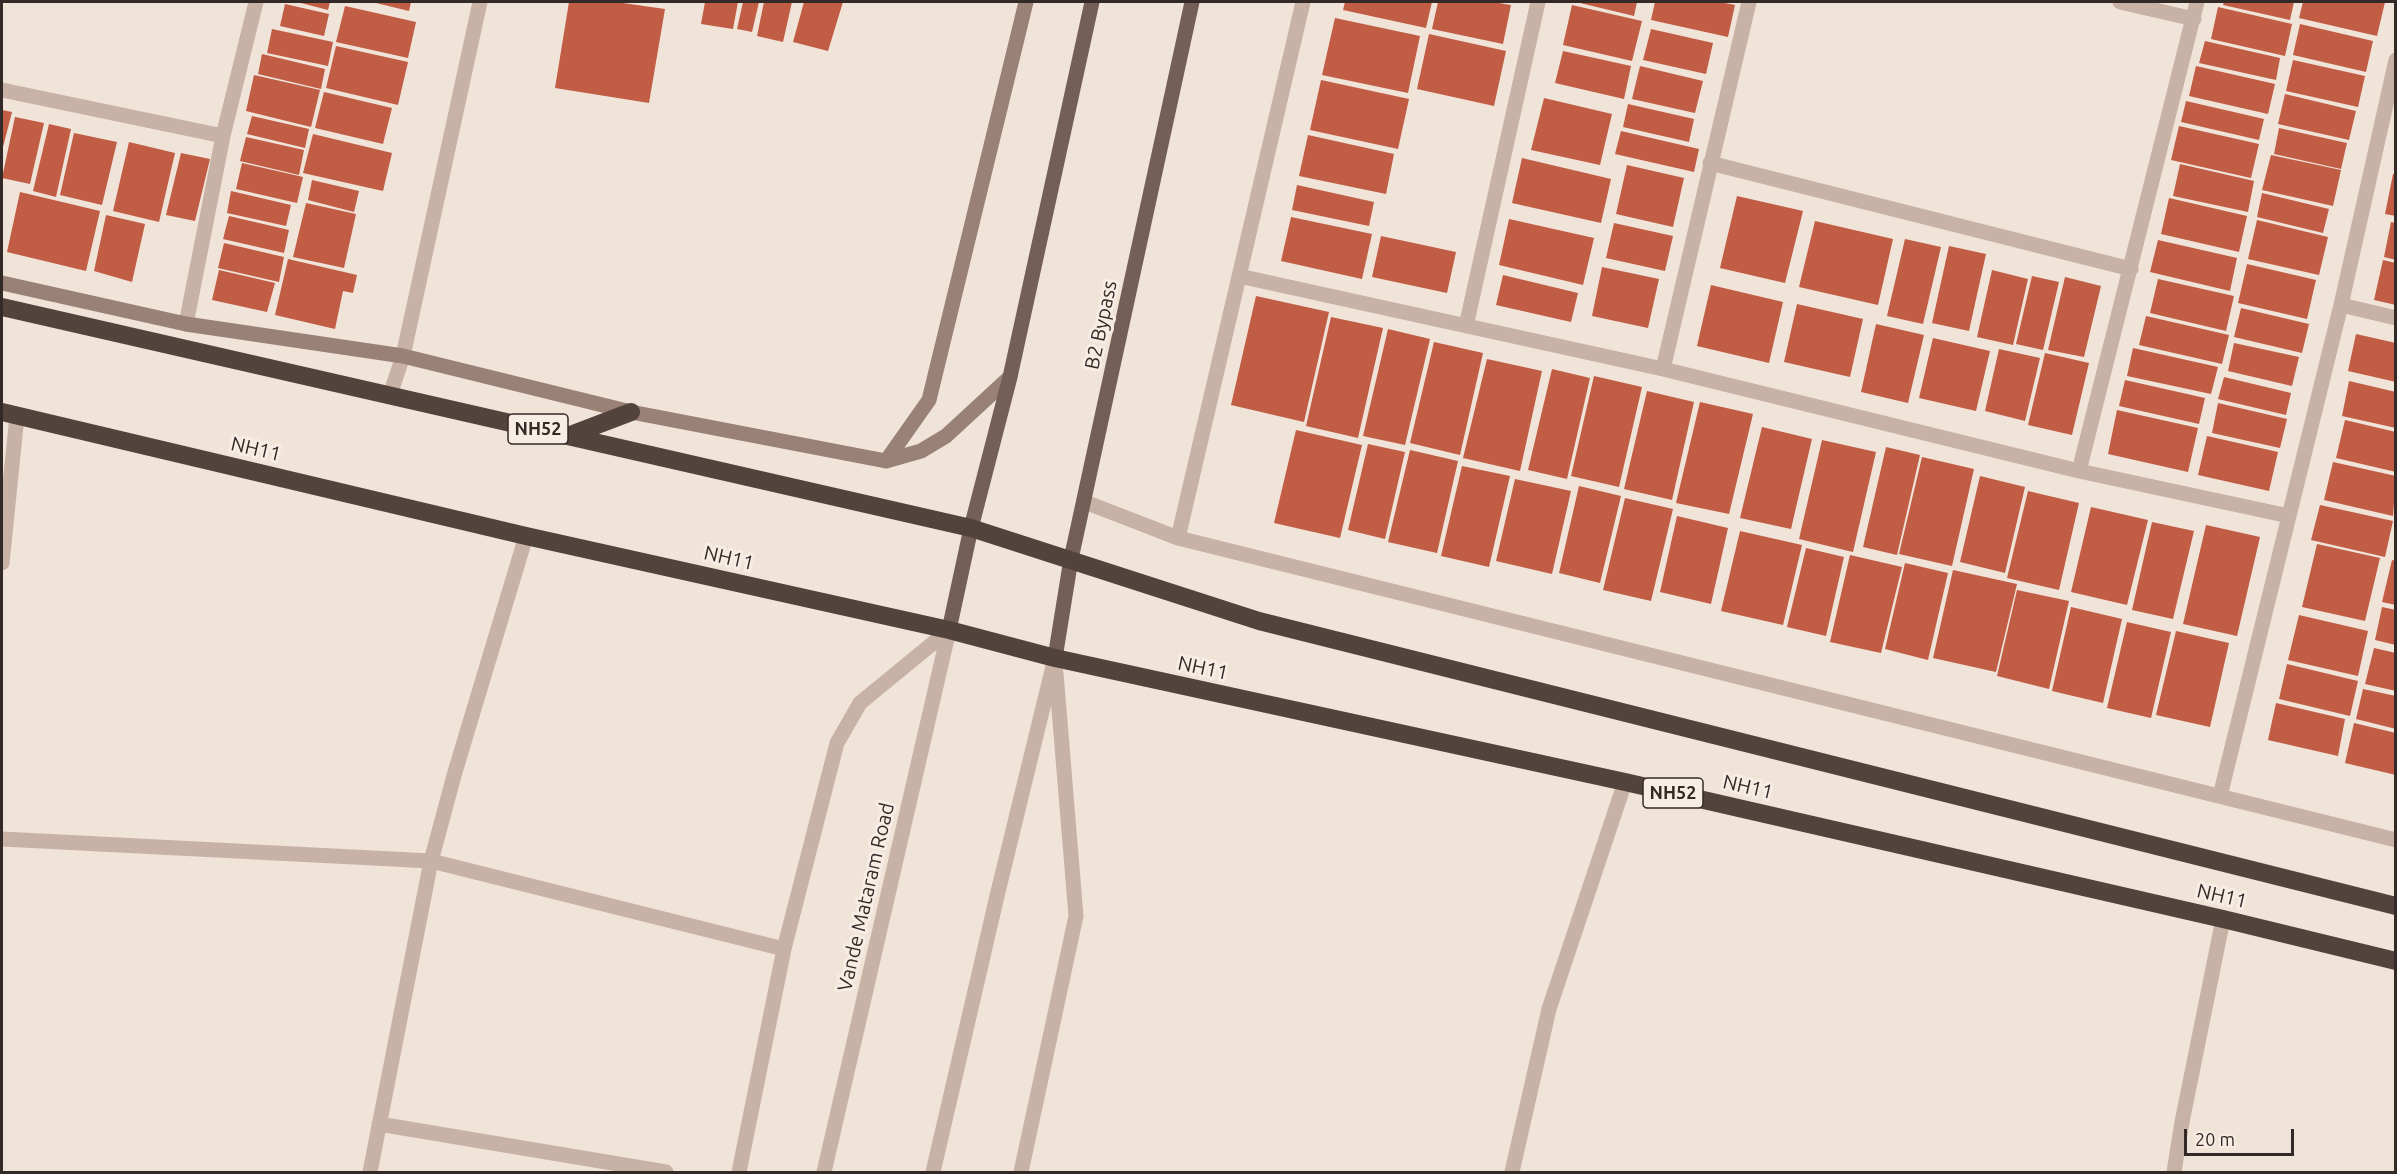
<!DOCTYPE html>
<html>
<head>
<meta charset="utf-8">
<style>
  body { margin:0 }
  #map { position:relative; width:2397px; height:1174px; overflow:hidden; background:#f0e3d8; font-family:Ubuntu,sans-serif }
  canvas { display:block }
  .frame { position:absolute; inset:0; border:3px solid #332926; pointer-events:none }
  .scale { position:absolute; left:2184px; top:1129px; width:110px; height:27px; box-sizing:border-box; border:3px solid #332926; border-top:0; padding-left:8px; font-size:18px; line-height:21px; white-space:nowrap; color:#332926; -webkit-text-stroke:4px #f8ede4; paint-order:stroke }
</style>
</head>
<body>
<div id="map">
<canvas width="2397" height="1174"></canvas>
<div class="frame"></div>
<div class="scale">20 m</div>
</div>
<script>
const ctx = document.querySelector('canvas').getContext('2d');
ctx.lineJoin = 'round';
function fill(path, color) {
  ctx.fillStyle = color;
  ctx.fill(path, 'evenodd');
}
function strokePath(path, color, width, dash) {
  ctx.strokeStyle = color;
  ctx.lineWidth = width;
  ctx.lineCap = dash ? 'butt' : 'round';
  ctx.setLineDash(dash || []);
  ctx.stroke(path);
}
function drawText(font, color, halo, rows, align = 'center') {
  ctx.font = font + ' Ubuntu,sans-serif';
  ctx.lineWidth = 6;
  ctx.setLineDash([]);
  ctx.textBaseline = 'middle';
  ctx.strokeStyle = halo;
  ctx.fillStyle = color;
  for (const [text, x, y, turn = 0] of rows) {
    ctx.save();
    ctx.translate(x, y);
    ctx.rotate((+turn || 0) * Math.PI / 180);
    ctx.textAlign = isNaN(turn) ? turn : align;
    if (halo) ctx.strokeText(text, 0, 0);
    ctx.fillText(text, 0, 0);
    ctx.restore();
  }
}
const building = new Path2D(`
  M297,2H330L328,10Z
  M372,2H411L409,11Z
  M569,2H616L665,9L649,103L555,88Z
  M705,2H738L733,29L701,24Z
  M743,2H759L752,32L737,29Z
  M764,2H792L783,42L757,36Z
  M804,2H843L828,51L793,42Z
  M1345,2H1432L1426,28L1343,10Z
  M1438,2H1493L1511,5L1503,44L1432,29Z
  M1576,2H1637L1634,16Z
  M1655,2H1720L1735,5L1728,37L1651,20Z
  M2224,2H2294L2290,20L2223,5Z
  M2303,2H2385L2377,36L2299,18Z
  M285,4L329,14L324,36L280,26Z
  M1572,5L1642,21L1632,61L1563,45Z
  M345,6L416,22L408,58L336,42Z
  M2218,7L2292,24L2285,56L2211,39Z
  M1335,18L1420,36L1408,93L1322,75Z
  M2300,24L2373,41L2366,72L2293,55Z
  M272,29L333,42L328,66L267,53Z
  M1651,29L1713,43L1706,74L1643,60Z
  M1429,34L1506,51L1494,106L1417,89Z
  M2205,41L2280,58L2276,80L2199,63Z
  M336,46L408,62L398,105L326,88Z
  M1563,51L1631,66L1624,99L1555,83Z
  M262,54L325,69L321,89L258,74Z
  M2293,60L2365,76L2358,107L2286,91Z
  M1640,66L1703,81L1695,113L1632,99Z
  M2196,66L2275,84L2268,114L2189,96Z
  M254,75L320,90L311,127L246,111Z
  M1321,80L1409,99L1398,149L1310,130Z
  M324,92L392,108L383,144L315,128Z
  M2285,94L2356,111L2349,140L2278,124Z
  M1544,98L1612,114L1600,165L1531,150Z
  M2186,101L2264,119L2259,140L2181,122Z
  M1628,104L1694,119L1689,142L1623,127Z
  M2,110L12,112L2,151Z
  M252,116L309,129L305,148L247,134Z
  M15,117L44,123L30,184L2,178Z
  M49,124L71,129L56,197L33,191Z
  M2179,126L2259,144L2251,178L2171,160Z
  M2279,128L2347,143L2341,169L2274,154Z
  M1621,131L1699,149L1694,172L1615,154Z
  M74,133L117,142L102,205L60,195Z
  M313,134L392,153L383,191L303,173Z
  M1308,135L1394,154L1386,194L1299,176Z
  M246,137L304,150L299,175L240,161Z
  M129,142L175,153L159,222L113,211Z
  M181,153L210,159L195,221L166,215Z
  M2271,155L2341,170L2333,206L2262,190Z
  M1522,158L1611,179L1601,223L1512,203Z
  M242,163L303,177L297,203L236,189Z
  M2180,164L2254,181L2248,212L2173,196Z
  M1627,165L1684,178L1673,227L1616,214Z
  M2393,174H2396V216L2385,214Z
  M312,180L359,191L354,212L308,200Z
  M1297,185L1374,202L1369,226L1292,210Z
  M231,191L291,205L286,226L227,213Z
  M20,192L100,211L86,271L7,252Z
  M2262,193L2329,209L2323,233L2257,217Z
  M1737,196L1803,211L1785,283L1720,268Z
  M2169,198L2247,216L2239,252L2161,234Z
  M306,203L356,214L344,268L293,257Z
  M106,215L145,224L132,282L94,271Z
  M229,216L289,230L284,253L223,239Z
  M1291,217L1372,234L1362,279L1281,261Z
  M1509,219L1594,238L1583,285L1499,265Z
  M2257,220L2328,237L2319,275L2248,259Z
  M1815,221L1893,239L1878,305L1799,287Z
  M2391,222L2396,223V260L2384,257Z
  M1614,223L1673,236L1665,271L1606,258Z
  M1381,236L1456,252L1447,293L1372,277Z
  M1905,239L1941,247L1923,324L1887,316Z
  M2158,240L2237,258L2230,291L2150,272Z
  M224,243L284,257L279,282L218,268Z
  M1949,246L1986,254L1969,331L1932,323Z
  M288,259L357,275L353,293L343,291L335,329L275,315Z
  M2383,260L2396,263V305L2374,300Z
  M2247,264L2316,280L2307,319L2238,303Z
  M1602,267L1659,279L1648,328L1592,316Z
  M219,270L275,283L267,312L212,300Z
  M1992,270L2028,279L2013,345L1977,337Z
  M1503,275L1578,293L1571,322L1496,305Z
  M2032,276L2059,282L2043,350L2016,344Z
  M2065,277L2101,286L2084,357L2048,350Z
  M2158,279L2234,296L2226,331L2150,313Z
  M1711,285L1783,302L1769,363L1697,346Z
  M1256,296L1329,312L1304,422L1231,405Z
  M1797,304L1863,319L1850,377L1784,362Z
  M2241,308L2309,324L2302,353L2234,337Z
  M2146,316L2229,335L2222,364L2139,345Z
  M1331,317L1383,328L1358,438L1306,426Z
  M1876,324L1924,335L1908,403L1861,392Z
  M1388,329L1430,339L1405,445L1363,436Z
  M2356,334L2396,343V382L2348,371Z
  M1933,338L1990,351L1976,411L1919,398Z
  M1434,342L1483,353L1460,455L1410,443Z
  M2234,343L2299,357L2292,386L2228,371Z
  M2133,348L2218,367L2211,394L2127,376Z
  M1999,349L2040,358L2025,421L1985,411Z
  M2045,353L2089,363L2072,435L2028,425Z
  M1487,359L1542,371L1520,471L1463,458Z
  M1552,369L1590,378L1567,479L1528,470Z
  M1594,376L1642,387L1619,487L1571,476Z
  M2224,377L2291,393L2286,415L2218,399Z
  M2125,380L2205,398L2199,424L2119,406Z
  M2349,381L2396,392V428L2342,416Z
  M1647,391L1694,402L1672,500L1624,489Z
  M1700,402L1753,414L1729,514L1676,503Z
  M2218,403L2287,419L2280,448L2212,433Z
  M2117,410L2198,428L2188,472L2108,454Z
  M2345,420L2396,432V472L2336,458Z
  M1762,427L1812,439L1791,529L1740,518Z
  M1296,430L1362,445L1340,538L1274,523Z
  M2207,436L2278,452L2269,491L2198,475Z
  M1822,440L1876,452L1853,552L1799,539Z
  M1368,444L1405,452L1385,539L1348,530Z
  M1886,447L1920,455L1897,555L1863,547Z
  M1410,450L1458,461L1437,553L1388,542Z
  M1922,457L1974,469L1952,566L1899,554Z
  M2333,462L2396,476L2393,516L2324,500Z
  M1462,466L1510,476L1489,567L1441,556Z
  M1980,476L2025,487L2005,573L1960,562Z
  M1515,479L1571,491L1552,574L1496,561Z
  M1579,486L1621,496L1600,583L1559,573Z
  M2028,491L2079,503L2059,590L2007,578Z
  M1625,498L1673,509L1651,601L1603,590Z
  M2320,505L2393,521L2385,557L2311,540Z
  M2091,507L2148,520L2127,605L2071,592Z
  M1677,516L1728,528L1711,604L1660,592Z
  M2152,522L2194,531L2173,619L2132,610Z
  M2206,525L2260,537L2237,636L2183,624Z
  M1740,531L1802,545L1783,625L1721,611Z
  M2317,544L2380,558L2365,621L2302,607Z
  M1806,548L1844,557L1826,636L1787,627Z
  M1850,555L1902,567L1881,653L1830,642Z
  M2392,560L2396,561V605L2382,602Z
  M1905,563L1948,573L1928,660L1885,649Z
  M1953,570L2017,584L1996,672L1933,658Z
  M2017,590L2069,601L2049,689L1997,676Z
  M2071,607L2122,619L2103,703L2052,691Z
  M2382,607L2396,610V645L2375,640Z
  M2299,615L2368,631L2358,676L2288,660Z
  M2127,622L2171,632L2151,718L2107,708Z
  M2176,631L2229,643L2210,727L2156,715Z
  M2374,648L2396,653V691L2365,684Z
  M2287,664L2358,681L2350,716L2279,699Z
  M2363,689L2396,696V729L2356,719Z
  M2276,703L2345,719L2338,756L2268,740Z
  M2354,723L2396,733V775L2345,763Z`);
const street = new Path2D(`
  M2120,2L2194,19
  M2,90L223,136
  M1710,163L2131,269
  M1239,276L1663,369L2079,471L2289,516
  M2341,305L2396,318
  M186,324L223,136L256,2
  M1466,326L1538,2
  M1663,369L1749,2
  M390,395L403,356L480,2
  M2079,471L2197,2
  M1085,502L1178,538L2396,840
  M1178,538L1303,2
  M2,563L17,416
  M2220,796L2341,305L2396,60
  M2,839L431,861L784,949
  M379,1124L666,1172
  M370,1172L431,861L455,772L526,536
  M739,1172L784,949L837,743L860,703L949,630
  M824,1172L949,630
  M933,1172L997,896L1055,658
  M1021,1172L1076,916L1056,673
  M1512,1172L1549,1009L1625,782
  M2174,1172L2182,1122L2223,919`);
const secondary = new Path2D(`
  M2,283L186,324L403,356L631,412L886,461L921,451L946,436L1010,377
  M886,461L929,400L1026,2`);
const primary = new Path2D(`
  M949,630L971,528L1010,377L1092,2
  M1055,658L1071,559L1192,2`);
const highway = new Path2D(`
  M2,307L971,528L1259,621L2396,906
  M2,412L526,536L949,630L1055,658L1625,782L2223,919L2396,961
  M568,436L631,412`);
const shields = [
  [538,429,60],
  [1673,793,60]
];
const shieldNames = [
  ["NH52",538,429],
  ["NH52",1673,793]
];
const streetNames = [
  ["B2 Bypass",1101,325,-78],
  ["NH11",256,449,13],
  ["NH11",729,558,13],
  ["NH11",1203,668,12],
  ["NH11",1748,787,13],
  ["NH11",2222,896,13],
  ["Vande Mataram Road",866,897,-77]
];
fill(building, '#c15c45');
strokePath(street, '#c7b2a5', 15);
strokePath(secondary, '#9a8176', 15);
strokePath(primary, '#745f57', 15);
strokePath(highway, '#53433d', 18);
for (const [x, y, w] of shields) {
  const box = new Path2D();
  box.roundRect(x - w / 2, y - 15, w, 30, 4.5);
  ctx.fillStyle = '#f8ede4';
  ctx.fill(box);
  strokePath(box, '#332926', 1.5);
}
drawText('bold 18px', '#332926', null, shieldNames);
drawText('20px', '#332926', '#f8ede4', streetNames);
</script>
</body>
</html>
